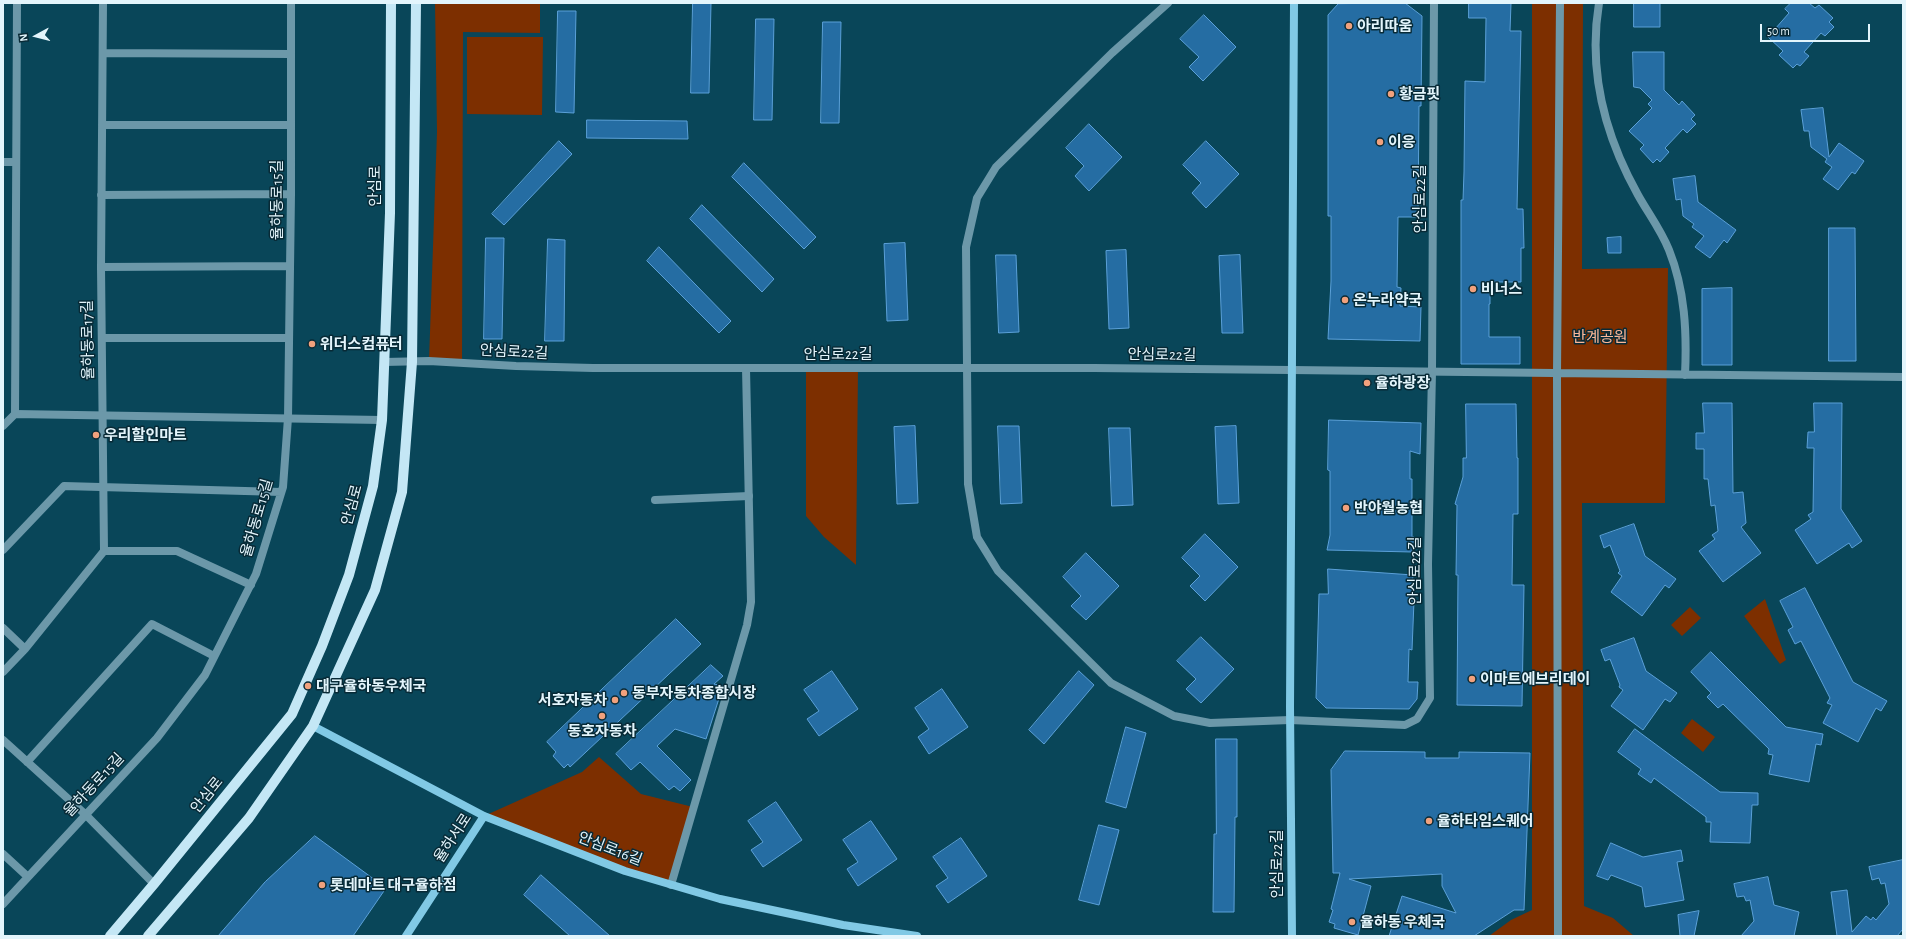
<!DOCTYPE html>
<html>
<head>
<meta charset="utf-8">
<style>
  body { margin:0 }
  #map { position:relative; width:1906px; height:939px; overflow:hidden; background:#094659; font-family:"Alegreya Sans",sans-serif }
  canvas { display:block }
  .frame { position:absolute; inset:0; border:4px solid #e3f5fc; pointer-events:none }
  .north { position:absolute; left:16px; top:16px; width:40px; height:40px; -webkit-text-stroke:3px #082a36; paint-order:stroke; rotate:263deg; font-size:11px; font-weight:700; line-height:16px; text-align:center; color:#e3f5fc }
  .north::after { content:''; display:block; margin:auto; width:14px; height:18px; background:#e3f5fc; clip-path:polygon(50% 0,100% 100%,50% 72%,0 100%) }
  .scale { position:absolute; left:1760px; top:24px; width:110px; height:18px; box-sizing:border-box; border:2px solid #e3f5fc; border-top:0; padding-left:5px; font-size:12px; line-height:14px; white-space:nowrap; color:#e3f5fc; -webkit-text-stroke:3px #082a36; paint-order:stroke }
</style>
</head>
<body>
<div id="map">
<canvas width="1906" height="939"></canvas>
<div class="frame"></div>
<div class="north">N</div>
<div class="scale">50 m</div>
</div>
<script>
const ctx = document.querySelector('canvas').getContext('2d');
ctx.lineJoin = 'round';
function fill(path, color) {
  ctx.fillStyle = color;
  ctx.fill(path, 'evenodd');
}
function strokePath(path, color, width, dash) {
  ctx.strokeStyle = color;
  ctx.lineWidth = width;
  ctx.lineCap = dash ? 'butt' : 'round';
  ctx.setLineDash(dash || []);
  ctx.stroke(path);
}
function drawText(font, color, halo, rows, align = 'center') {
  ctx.font = font + ' "Alegreya Sans","Noto Sans KR",sans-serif';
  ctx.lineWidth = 3;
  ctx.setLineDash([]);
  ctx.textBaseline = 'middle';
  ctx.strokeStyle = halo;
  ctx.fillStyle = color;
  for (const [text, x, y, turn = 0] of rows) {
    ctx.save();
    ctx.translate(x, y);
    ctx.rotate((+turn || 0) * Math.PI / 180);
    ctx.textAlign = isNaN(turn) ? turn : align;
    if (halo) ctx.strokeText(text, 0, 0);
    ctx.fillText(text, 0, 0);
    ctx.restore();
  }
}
const green = new Path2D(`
  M435,3H540V33L463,32L462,363L429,361L437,132Z
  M1532,3H1583L1582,269L1668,268L1665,503H1582L1584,906L1613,918L1634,936H1489L1511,920L1532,910Z
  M467,37H543L542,115L467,114Z
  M806,368H858L856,565L824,537L806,516Z
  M1765,599L1786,660L1780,664L1744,616Z
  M1690,607L1701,618L1682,636L1671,625Z
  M1692,719L1715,737L1703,752L1681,733Z
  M599,757L641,794L693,807L671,885L484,816L582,772Z`);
const building = new Path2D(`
  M693,3H711L709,93H691Z
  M1405,3L1422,16L1421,106H1419L1418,217H1398L1397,287L1401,288L1400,306L1421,307L1420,341L1328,339L1331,281V216H1328V15L1338,4Z
  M1469,3H1511L1510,31H1521L1517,209H1523L1524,248H1521V282H1490V304H1489V337H1520V364H1461V200H1463L1464,172L1465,81L1485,82L1486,18H1469Z
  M1634,3H1660V27H1634Z
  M1791,3H1809L1815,8L1819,5L1833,18L1829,22L1834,27L1825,36L1821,33L1804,52L1809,56L1800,66L1797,64L1793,68L1779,55L1783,51L1768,37L1789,13L1785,9Z
  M558,11H576L574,113L556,112Z
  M1204,15L1236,47L1203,81L1189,67L1199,57L1180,39Z
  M756,19H774L772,120H754Z
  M823,22H841L839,123H821Z
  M1633,52H1664V90L1679,105L1682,101L1695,115L1691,119L1696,124L1687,133L1683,129L1665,148L1669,152L1660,162L1657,159L1653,163L1640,149L1644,145L1629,131L1652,108L1648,104L1652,100L1640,88L1634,87Z
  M1823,108L1829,157L1839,143L1864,161L1855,174L1852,172L1838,190L1823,179L1832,167L1825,162L1827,159L1811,147L1809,131H1804L1801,110Z
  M587,120L687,121L688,139L587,138Z
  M1089,124L1122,157L1089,191L1075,176L1084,166L1066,148Z
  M559,141L572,154L504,225L492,214Z
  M1206,141L1239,174L1206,208L1192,193L1201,183L1183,165Z
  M744,163L816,237L804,249L732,177Z
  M1695,176L1698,202L1736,230L1727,243L1724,240L1710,258L1695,247L1704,236L1692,227L1694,224L1683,216L1681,199L1676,200L1673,179Z
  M702,205L774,279L762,292L690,219Z
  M1829,228H1855L1856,361H1829Z
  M1621,237V253H1608L1607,238Z
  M486,238H504L502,339H484Z
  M548,239L565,240L564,341H545Z
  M905,243L908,320L887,321L884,244Z
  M659,247L731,321L719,333L647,261Z
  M1126,250L1129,328L1109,329L1106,251Z
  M996,255H1016L1019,332L999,333Z
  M1240,255L1243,333H1222L1219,256Z
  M1732,288V365H1702V289Z
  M1703,403H1732L1733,493L1743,492L1746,523L1741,527L1761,553L1723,582L1699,551L1715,539L1712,535L1718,531L1715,505L1711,506L1708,479H1704V449H1696V433H1704Z
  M1814,403H1842L1841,509L1862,541L1852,548L1849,543L1817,564L1795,530L1811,519L1808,515L1813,512L1814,448H1807L1808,432H1814Z
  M1466,404H1516L1517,458H1518V514H1513L1512,585H1524L1522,706L1457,705L1458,575H1456L1457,505L1455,504L1463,477V458H1466Z
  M1329,420L1421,423L1420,454L1410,451V479H1412V537H1414L1412,552L1327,550L1330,535V471L1328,470Z
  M915,426L918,503L897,504L894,427Z
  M998,426H1019L1022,503L1001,504Z
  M1236,426L1239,503L1218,504L1215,427Z
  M1109,428H1130L1133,505L1112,506Z
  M1634,524L1645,556L1676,579L1669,588L1665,585L1642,616L1611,592L1622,576L1618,573L1620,571L1610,545L1604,548L1600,536Z
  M1205,534L1238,567L1205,601L1190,586L1200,576L1182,558Z
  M1086,553L1119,586L1086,620L1071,606L1081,596L1063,577Z
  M1328,569L1413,575L1411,601H1414L1412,650L1409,649L1408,682H1418L1417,699L1409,709L1326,708L1316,698L1319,594H1328Z
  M1805,588L1853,682L1887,701L1881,711L1876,708L1858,742L1823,723L1832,705L1827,703L1830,698L1801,641L1795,644L1788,630L1793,627L1780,601Z
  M676,619L701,644L570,767L568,764L564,768L553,756L556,752L547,742Z
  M1201,637L1234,669L1201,703L1186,689L1196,679L1177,661Z
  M1634,638L1646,671L1677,693L1670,702L1665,699L1643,730L1611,706L1623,690L1619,687L1620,685L1610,659L1605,661L1601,650Z
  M1711,652L1786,727L1823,734L1821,745L1816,744L1809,782L1769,774L1773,755L1768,754L1769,749L1723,704L1718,708L1707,697L1711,693L1691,672Z
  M711,665L723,676L714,684L723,686L706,739L675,729L657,746L691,780L680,791L674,786L669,790L640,762L631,770L616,754Z
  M832,671L858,709L819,736L807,719L819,711L804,690Z
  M1079,671L1094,685L1044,744L1029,730Z
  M942,689L968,727L929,754L918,737L929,729L915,708Z
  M1126,727L1146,733L1126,808L1106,802Z
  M1635,729L1720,792L1758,793V805H1752L1750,843L1710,842L1711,822H1706V817L1654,778L1651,783L1638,774L1641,769L1618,752Z
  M1216,739H1237V817H1235L1234,912H1213L1214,834H1216Z
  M1345,751L1425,752V758H1459V752L1530,753L1524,910H1514L1474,936H1389L1402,896L1456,913L1442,886V874L1349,879L1371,886L1358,935L1334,928L1335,924L1329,922L1333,910L1331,909L1340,873H1333L1331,770Z
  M776,802L802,840L763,867L751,850L763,842L748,821Z
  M871,821L897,859L858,886L847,869L858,862L843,840Z
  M1099,825L1119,830L1099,905L1079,900Z
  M315,836L386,888L353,936H218L265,882Z
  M961,838L987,876L948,903L936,886L948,878L933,857Z
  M1611,843L1643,857L1681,850L1683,861L1677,862L1684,900L1645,907L1642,887L1611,875L1608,880L1597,876Z
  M1903,860V929L1897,936H1837L1831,892L1847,890L1852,932L1866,916L1871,920L1873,917L1876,920L1889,904L1885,883L1881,884L1879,878L1872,880L1869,867Z
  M541,875L610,936H570L524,895Z
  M1768,877L1774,905L1799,912L1794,936H1741L1754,921L1750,900L1746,901L1744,896L1737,897L1734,884Z
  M1699,911L1694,936H1680L1678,915Z`);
const pedestrian = new Path2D(`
  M1599,3C1588,70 1605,136 1638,195C1648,213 1661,230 1669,250C1685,290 1687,332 1685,375
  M1291,370L1903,377
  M1558,936L1557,373L1560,3`);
const minor = new Path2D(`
  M1168,3L1112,53L996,167L977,198L966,247L968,484L977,537L998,571L1111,683L1174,716L1210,723L1290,720
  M103,53L291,54
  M102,125H291
  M3,162H16
  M101,195L291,194
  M101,267L290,266
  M103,338H289
  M15,414L17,3
  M655,500L749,496
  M3,550L64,486L281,492
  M104,551H177L251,585
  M3,628L25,649
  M3,672L25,649L104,551L101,267L103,3
  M3,740L86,815L154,884
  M27,762L152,624L214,656
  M3,854L28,877
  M3,904L157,738L205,675L256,574L283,487L288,418L291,194V3`);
const tertiary = new Path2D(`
  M384,362L429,361L516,366L593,368H1094L1291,370
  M3,426L15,414L382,420
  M1290,720L1405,725L1417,719L1430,698L1428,564L1432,372L1434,3
  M671,885L747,625L751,602L746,368`);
const secondary = new Path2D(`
  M313,726L484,816L625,871L720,899L843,925L917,936
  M406,936L484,816
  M1292,936L1290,706L1294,3`);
const primary = new Path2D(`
  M110,936L154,884L292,714L322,646L349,575L373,486L382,420L390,213L391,3
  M148,936L249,818L313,726L375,590L402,492L412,362L416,3`);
const markers = [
  [1349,26,4,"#f1a17d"],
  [1391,94,4,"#f1a17d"],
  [1380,142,4,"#f1a17d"],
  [1473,289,4,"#f1a17d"],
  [1345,300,4,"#f1a17d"],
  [312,344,4,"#f1a17d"],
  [1367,383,4,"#f1a17d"],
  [96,435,4,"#f1a17d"],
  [1346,508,4,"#f1a17d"],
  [1472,679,4,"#f1a17d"],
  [308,686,4,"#f1a17d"],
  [624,693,4,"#f1a17d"],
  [615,700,4,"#f1a17d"],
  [602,716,4,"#f1a17d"],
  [1429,821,4,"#f1a17d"],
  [322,885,4,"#f1a17d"],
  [1352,922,4,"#f1a17d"]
];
const poiNames = [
  ["아리따움",1357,26],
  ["황금핏",1399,94],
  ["이응",1388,142],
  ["비너스",1481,289],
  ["온누라약국",1353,300],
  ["위더스컴퓨터",320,344],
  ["율하광장",1375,383],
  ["우리할인마트",104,435],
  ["반야월농협",1354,508],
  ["이마트에브리데이",1480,679],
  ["대구율하동우체국",316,686],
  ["동부자동차종합시장",632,693],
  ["서호자동차",607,700,"right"],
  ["동호자동차",602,731,"center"],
  ["율하타임스퀘어",1437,821],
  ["롯데마트 대구율하점",330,885],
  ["율하동 우체국",1360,922]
];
const streetNames = [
  ["안심로",375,186,-90],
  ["안심로22길",1420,199,-90],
  ["율하동로15길",277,200,-90],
  ["율하동로17길",88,340,-91],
  ["안심로22길",514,352,3],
  ["안심로22길",838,354],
  ["안심로22길",1162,355,1],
  ["안심로",352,505,-75],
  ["율하동로15길",257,518,-74],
  ["안심로22길",1415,571,-90],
  ["율하동로15길",94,785,-47],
  ["안심로",207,795,-51],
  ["율하서로",453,838,-57],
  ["안심로16길",610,849,21],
  ["안심로22길",1277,864,-90]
];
const parkNames = [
  ["반계공원",1600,337]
];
fill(green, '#7d2f00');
fill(building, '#256da3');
strokePath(building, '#5ba0d8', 1);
strokePath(pedestrian, '#6c98a9', 8);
strokePath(minor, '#6c98a9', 8);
strokePath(tertiary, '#6c98a9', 8);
strokePath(secondary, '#81c9e5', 8);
strokePath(primary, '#c4e7f5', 10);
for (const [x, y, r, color] of markers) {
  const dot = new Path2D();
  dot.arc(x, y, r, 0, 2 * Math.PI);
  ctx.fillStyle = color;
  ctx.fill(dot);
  strokePath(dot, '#082a36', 1.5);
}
drawText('bold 15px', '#e3f5fc', '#082a36', poiNames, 'left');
drawText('15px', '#e3f5fc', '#082a36', streetNames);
drawText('15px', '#fbb798', '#082a36', parkNames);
</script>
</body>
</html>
